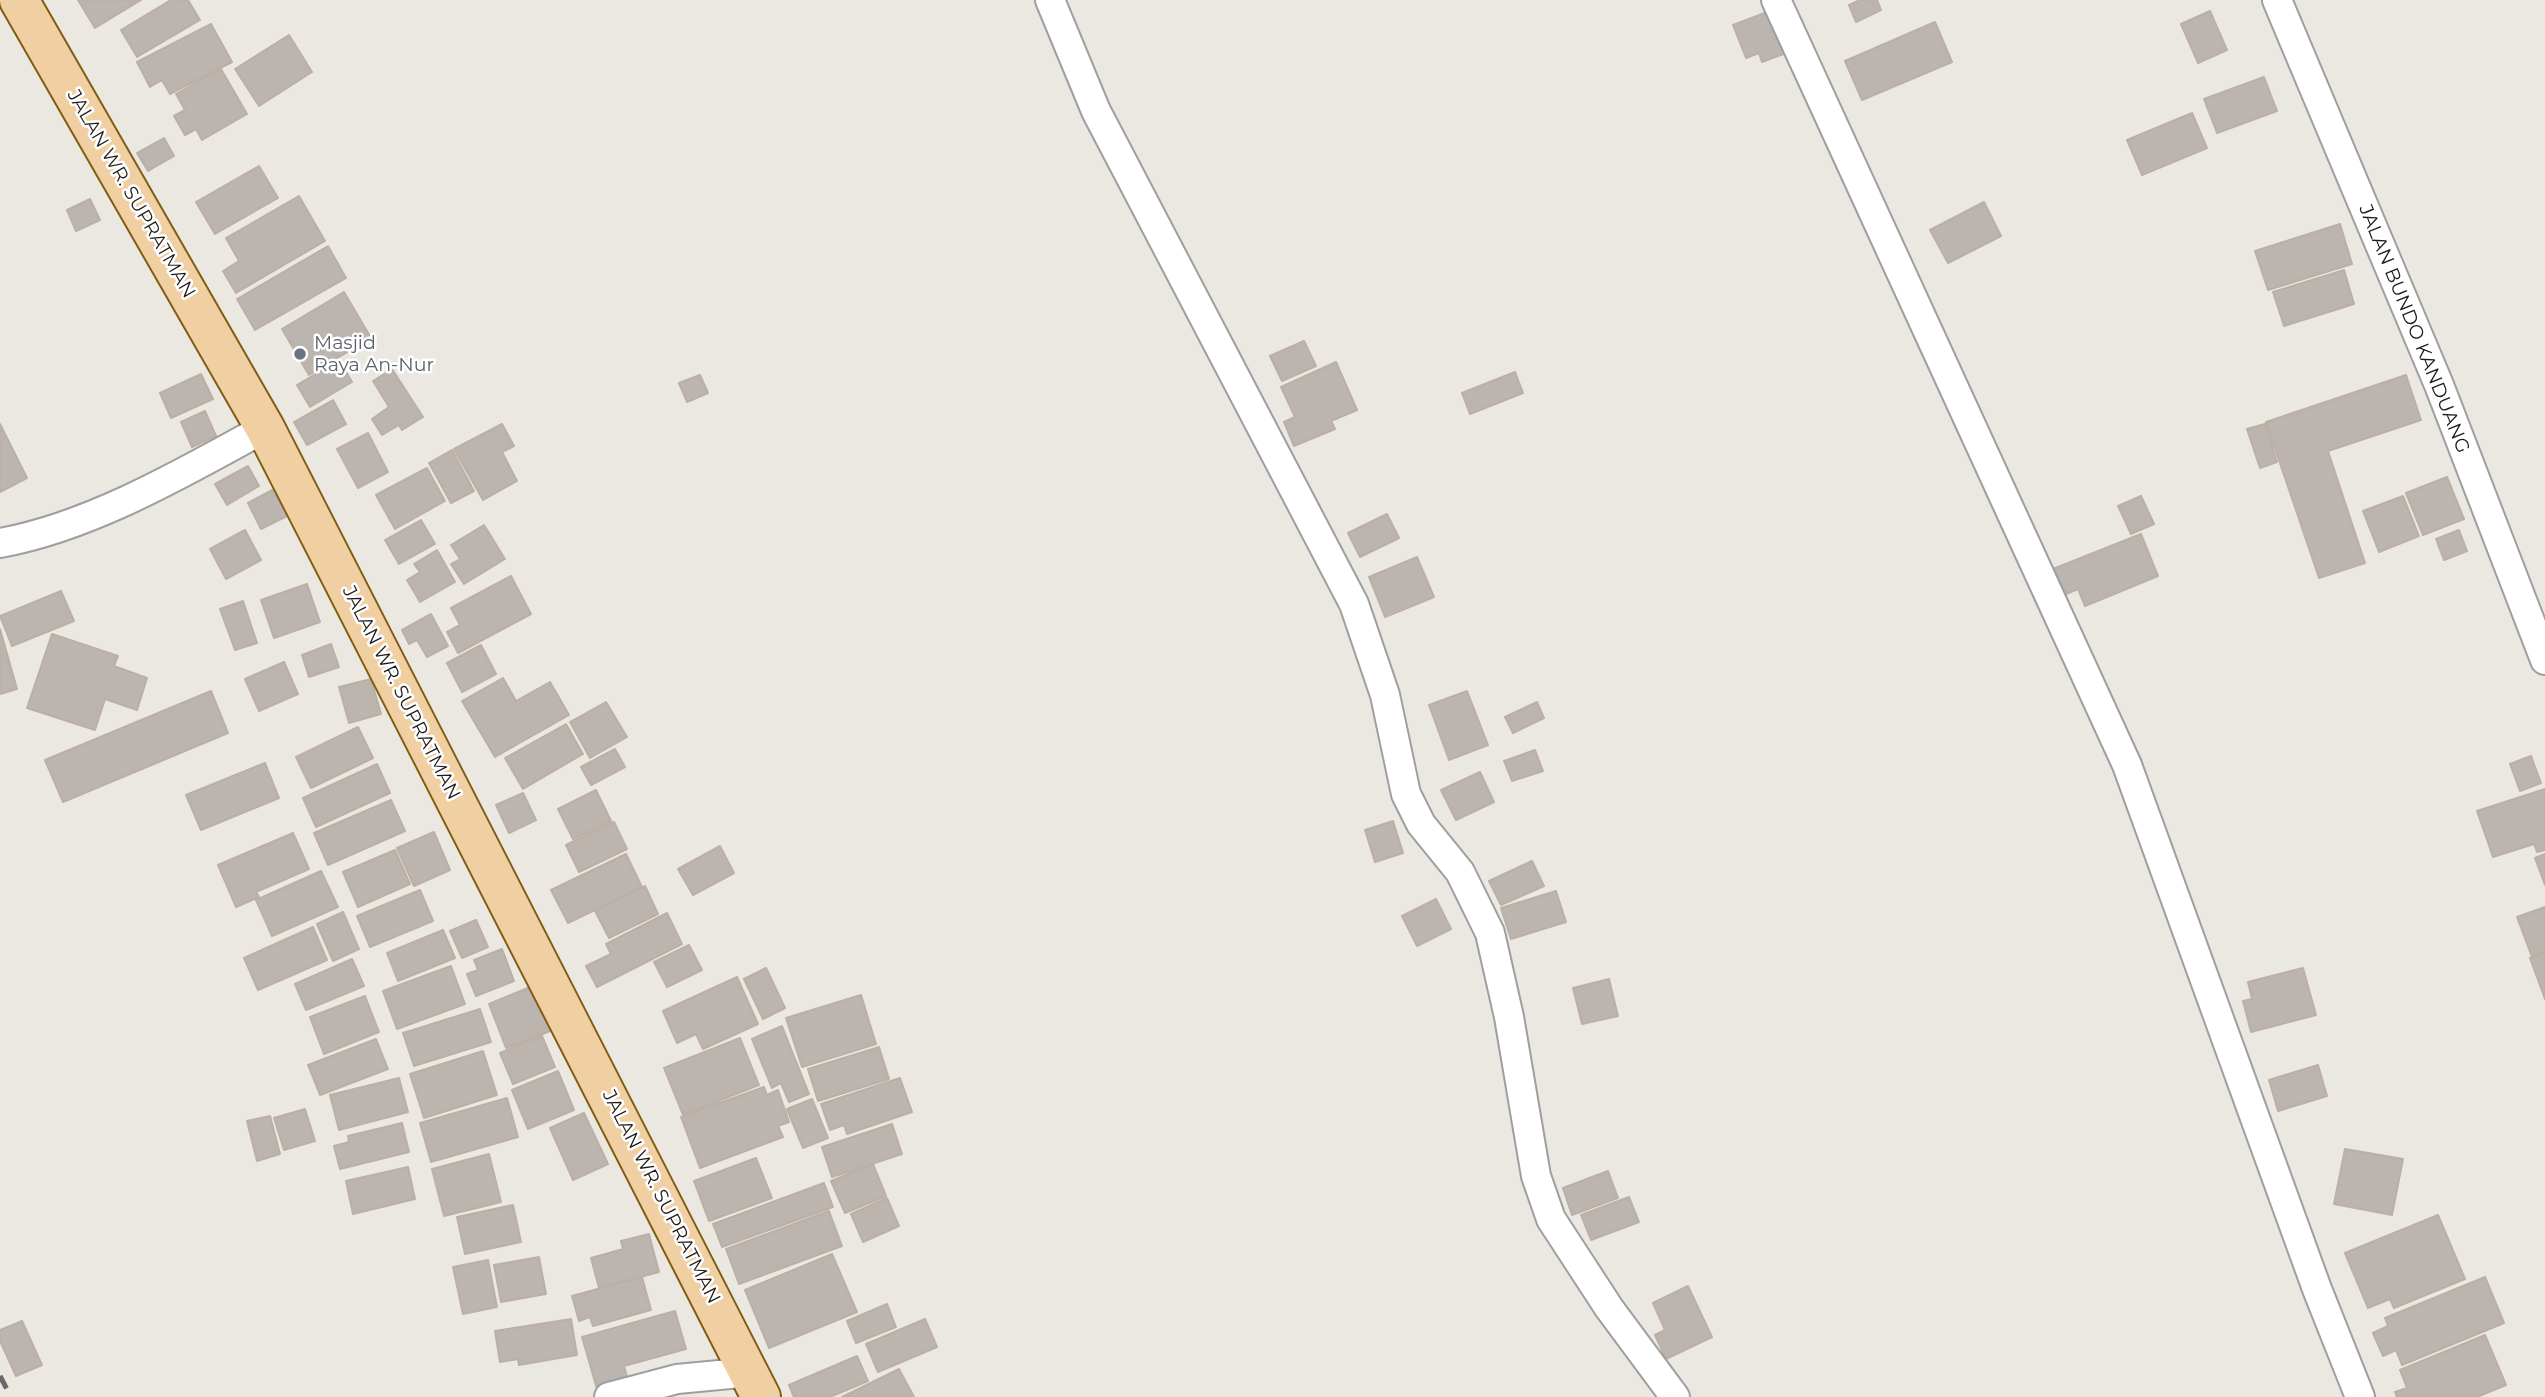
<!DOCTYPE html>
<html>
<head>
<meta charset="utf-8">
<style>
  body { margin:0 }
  canvas { display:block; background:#ebe8e2 }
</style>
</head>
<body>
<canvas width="2545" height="1397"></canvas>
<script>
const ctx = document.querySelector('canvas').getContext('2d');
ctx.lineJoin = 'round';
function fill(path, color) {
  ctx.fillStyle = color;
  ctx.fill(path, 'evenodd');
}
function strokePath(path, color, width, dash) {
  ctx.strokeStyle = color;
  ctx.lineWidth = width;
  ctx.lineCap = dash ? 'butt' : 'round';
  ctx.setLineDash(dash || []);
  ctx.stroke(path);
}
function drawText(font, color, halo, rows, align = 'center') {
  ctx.font = font + ' Montserrat,sans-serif';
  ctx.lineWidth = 5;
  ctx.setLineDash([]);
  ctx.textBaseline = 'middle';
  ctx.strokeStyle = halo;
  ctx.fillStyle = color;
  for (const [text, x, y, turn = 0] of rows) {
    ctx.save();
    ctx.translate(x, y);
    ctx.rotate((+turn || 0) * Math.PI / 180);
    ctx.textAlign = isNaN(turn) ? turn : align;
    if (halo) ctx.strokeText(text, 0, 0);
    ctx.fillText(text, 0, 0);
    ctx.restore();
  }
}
const building = new Path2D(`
  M78,0H141L95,28Z
  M171,0H188L200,20L137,57L121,30Z
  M1860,0H1877L1881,10L1856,22L1849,5Z
  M1770,11L1786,53L1762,62L1759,53L1746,58L1733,25Z
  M2210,11L2227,50L2198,63L2181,24Z
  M1935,22L1952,62L1862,100L1845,61Z
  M211,24L232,62L170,94L162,80L150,87L137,62Z
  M289,35L312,72L259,106L235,69Z
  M221,69L247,114L202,140L196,129L185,135L174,116L185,110L176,94Z
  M2264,77L2277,111L2217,133L2204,99Z
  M2192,113L2207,148L2142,175L2127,140Z
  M164,138L174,156L148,171L137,153Z
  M259,166L278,198L215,234L196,202Z
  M299,196L325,241L236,293L223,271L239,261L226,238Z
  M90,199L100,220L76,231L67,210Z
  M1984,202L2001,236L1948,263L1930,230Z
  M2340,224L2352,264L2268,290L2255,251Z
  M328,246L346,278L255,330L237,299Z
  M2344,270L2354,304L2284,326L2273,292Z
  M344,292L371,338L309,375L282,329Z
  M1304,341L1316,366L1282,381L1270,356Z
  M339,360L352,382L310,407L297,385Z
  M1336,362L1357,410L1331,421L1335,429L1294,446L1284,422L1295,417L1281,387Z
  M392,369L423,417L402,430L399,425L382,435L372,419L389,407L373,381Z
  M1515,372L1523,393L1470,414L1462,393Z
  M201,374L213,399L171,418L160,393Z
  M700,375L708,393L687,402L679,383Z
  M2406,375L2421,420L2328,451L2365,563L2319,578L2266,422Z
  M333,400L346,424L307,445L294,422Z
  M205,411L216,436L192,447L181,422Z
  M0,424L27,478L0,492Z
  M502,424L514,446L502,452L517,481L483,500L454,449Z
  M2265,424L2277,462L2260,468L2247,429Z
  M368,433L388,472L358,488L337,449Z
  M452,450L474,491L451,503L429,463Z
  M248,466L259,486L227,505L215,484Z
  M427,468L445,501L395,529L376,495Z
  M2447,477L2464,519L2423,535L2406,493Z
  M278,487L291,514L261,529L248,503Z
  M2141,496L2154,524L2131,534L2118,506Z
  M2403,496L2419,536L2379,552L2363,511Z
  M1387,514L1399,538L1360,557L1348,533Z
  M421,520L435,544L399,564L385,540Z
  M484,525L505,559L464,584L451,564L460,559L451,545Z
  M245,530L261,560L226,579L210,549Z
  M2459,530L2467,551L2444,560L2436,539Z
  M2141,534L2158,576L2085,606L2078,589L2064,595L2053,569Z
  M437,550L455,582L420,602L407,580L420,572L414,564Z
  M1417,557L1434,597L1385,617L1369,577Z
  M511,576L531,614L458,653L447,632L460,625L451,608Z
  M307,584L320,622L274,638L261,600Z
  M61,591L74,621L12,646L0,616Z
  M243,601L257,643L235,650L220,609Z
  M431,614L448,646L427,657L417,640L409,644L402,630Z
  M0,629L17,689L0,694Z
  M52,634L118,656L114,666L147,678L137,710L105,699L95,730L27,708Z
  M331,644L339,667L309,677L302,655Z
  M481,645L496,674L462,692L447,663Z
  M284,662L298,694L259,711L245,679Z
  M503,678L516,701L550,682L569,715L495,757L462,701Z
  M371,679L381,714L349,723L339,687Z
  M211,691L228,733L63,802L45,760Z
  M1467,691L1488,745L1449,760L1429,705Z
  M606,702L627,737L590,758L570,722Z
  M1537,702L1544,718L1513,733L1505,717Z
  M566,724L583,754L523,789L505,758Z
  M358,727L373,758L311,788L296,757Z
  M615,749L625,767L591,785L581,767Z
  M1535,750L1543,771L1512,781L1504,761Z
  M2531,756L2541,783L2520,791L2510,764Z
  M265,763L279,798L201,830L186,795Z
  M377,764L390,793L316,827L303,798Z
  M1480,772L1494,802L1456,820L1441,790Z
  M2545,789V850L2537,852L2534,844L2493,857L2477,811Z
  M596,790L611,821L573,839L558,809Z
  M523,793L536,820L509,833L496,805Z
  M391,800L405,831L328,865L314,833Z
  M1393,821L1403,853L1375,862L1365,830Z
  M614,822L627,849L579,872L566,845Z
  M434,832L450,870L414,886L397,848Z
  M293,833L309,869L256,892L259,897L236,907L218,865Z
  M720,846L734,873L693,895L678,869Z
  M395,850L410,884L358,907L343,872Z
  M626,854L642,887L568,923L551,890Z
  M2545,854V885L2535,858Z
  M1532,861L1544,886L1501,905L1489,881Z
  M321,871L338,907L272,936L256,900Z
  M645,886L658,914L609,938L595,911Z
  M420,890L433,921L370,947L357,916Z
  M1556,891L1566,922L1511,939L1501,908Z
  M1436,899L1451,929L1417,946L1402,916Z
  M2545,907V952L2532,957L2517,917Z
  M343,912L359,949L333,961L317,924Z
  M667,913L682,944L597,987L586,966L611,954L606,944Z
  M476,920L488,947L462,958L450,931Z
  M313,927L327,960L258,990L244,958Z
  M443,930L455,958L398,981L387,953Z
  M689,945L702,970L667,987L654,962Z
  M502,949L514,981L476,996L467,974L478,970L474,960Z
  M2545,953V999L2530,958Z
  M352,959L364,986L306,1010L295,984Z
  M451,966L465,1004L397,1029L383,991Z
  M766,968L785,1008L763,1019L744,979Z
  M2303,968L2316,1015L2251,1032L2243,1001L2252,999L2248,982Z
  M737,977L758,1024L703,1049L696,1034L677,1043L663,1011Z
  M1609,979L1618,1016L1582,1024L1573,988Z
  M535,985L553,1030L506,1048L489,1004Z
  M861,995L876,1044L802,1067L786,1018Z
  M365,996L379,1032L324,1054L310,1017Z
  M480,1009L491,1042L414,1066L403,1033Z
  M782,1026L809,1094L789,1102L781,1083L772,1088L752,1039Z
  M542,1036L555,1067L513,1084L500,1053Z
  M740,1038L759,1085L683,1115L664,1068Z
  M376,1039L388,1069L320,1095L308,1065Z
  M879,1047L889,1079L818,1101L808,1069Z
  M483,1051L497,1095L424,1118L410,1074Z
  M2318,1065L2327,1096L2278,1111L2269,1080Z
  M558,1071L574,1110L528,1129L512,1090Z
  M399,1078L408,1112L339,1130L330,1095Z
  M900,1078L912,1112L847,1134L844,1125L830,1130L821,1104Z
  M764,1087L767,1095L778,1090L789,1122L778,1126L783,1137L700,1168L681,1117Z
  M507,1098L518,1137L431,1162L420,1123Z
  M812,1099L828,1138L803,1148L787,1109Z
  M305,1109L315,1141L284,1150L274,1118Z
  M584,1113L608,1164L573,1180L550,1128Z
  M270,1116L280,1154L257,1161L247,1121Z
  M402,1123L409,1152L340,1169L334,1146L349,1142L348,1136Z
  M892,1124L902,1154L832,1177L822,1147Z
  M2345,1149L2403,1159L2392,1215L2334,1204Z
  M489,1154L501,1202L444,1216L432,1169Z
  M756,1158L772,1198L709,1221L694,1181Z
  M873,1164L886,1196L845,1213L831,1181Z
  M408,1167L415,1199L353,1214L346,1181Z
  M1608,1171L1618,1198L1572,1215L1563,1188Z
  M824,1183L833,1207L722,1247L713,1224Z
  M1629,1197L1639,1222L1591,1240L1581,1215Z
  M887,1198L899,1226L863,1242L851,1214Z
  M513,1205L521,1242L465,1254L457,1217Z
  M829,1211L842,1246L739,1284L726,1249Z
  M2438,1215L2465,1279L2394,1308L2390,1299L2368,1308L2345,1253Z
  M649,1234L659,1272L599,1288L591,1258L623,1249L621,1241Z
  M832,1254L857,1312L769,1348L745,1290Z
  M539,1257L546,1294L501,1302L494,1265Z
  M488,1260L497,1307L463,1314L453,1267Z
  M642,1277L651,1310L593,1326L590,1317L579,1321L572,1296Z
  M2485,1277L2504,1323L2402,1365L2396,1350L2383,1356L2373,1333L2388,1326L2385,1318Z
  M1688,1286L1712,1337L1666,1359L1655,1335L1665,1330L1653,1303Z
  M887,1304L896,1327L856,1343L847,1321Z
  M675,1311L686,1349L624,1366L628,1380L597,1389L582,1337Z
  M571,1319L577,1355L519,1365L518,1359L500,1362L495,1331Z
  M925,1319L937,1347L878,1372L866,1344Z
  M22,1321L42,1365L16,1376L0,1341V1330Z
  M2485,1335L2506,1385L2477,1397H2397L2395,1392L2407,1388L2400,1370Z
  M857,1356L868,1381L830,1397H794L789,1385Z
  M899,1369L914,1397H842Z`);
const minor = new Path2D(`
  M1050,0L1096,111L1354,604L1385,695L1406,794L1421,824L1460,872L1490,933L1509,1017L1536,1176L1551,1219L1609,1308L1675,1397
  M1776,0L2127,765L2317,1289L2360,1397
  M2277,0L2439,385L2545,660
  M0,543C90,527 185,472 265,428
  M609,1397L677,1379L751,1372`);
const primary = new Path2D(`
  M19,0L265,428L761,1397`);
const rail = new Path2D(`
  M0,1376L11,1397`);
const markers = [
  [300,354,7,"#6b7280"]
];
const streetNames = [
  ["JALAN WR. SUPRATMAN",131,194,60],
  ["JALAN BUNDO KANDUANG",2414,329,68],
  ["JALAN WR. SUPRATMAN",401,693,63],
  ["JALAN WR. SUPRATMAN",661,1197,63]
];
const worshipNames = [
  ["Masjid",314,343],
  ["Raya An-Nur",314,365]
];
fill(building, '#bbb4af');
strokePath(building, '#bbafa6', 2);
strokePath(minor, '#9f9f9f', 32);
strokePath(primary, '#815d11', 42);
strokePath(minor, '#fff', 28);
strokePath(primary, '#f0cfa3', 38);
strokePath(rail, '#696969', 5, [14, 14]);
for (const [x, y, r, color] of markers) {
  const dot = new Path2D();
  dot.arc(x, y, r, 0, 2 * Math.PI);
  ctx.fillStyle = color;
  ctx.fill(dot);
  strokePath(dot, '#fff', 2.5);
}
drawText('19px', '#1b1b1b', '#fff', streetNames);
drawText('19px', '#5b616d', '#fff', worshipNames, 'left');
</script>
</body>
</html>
